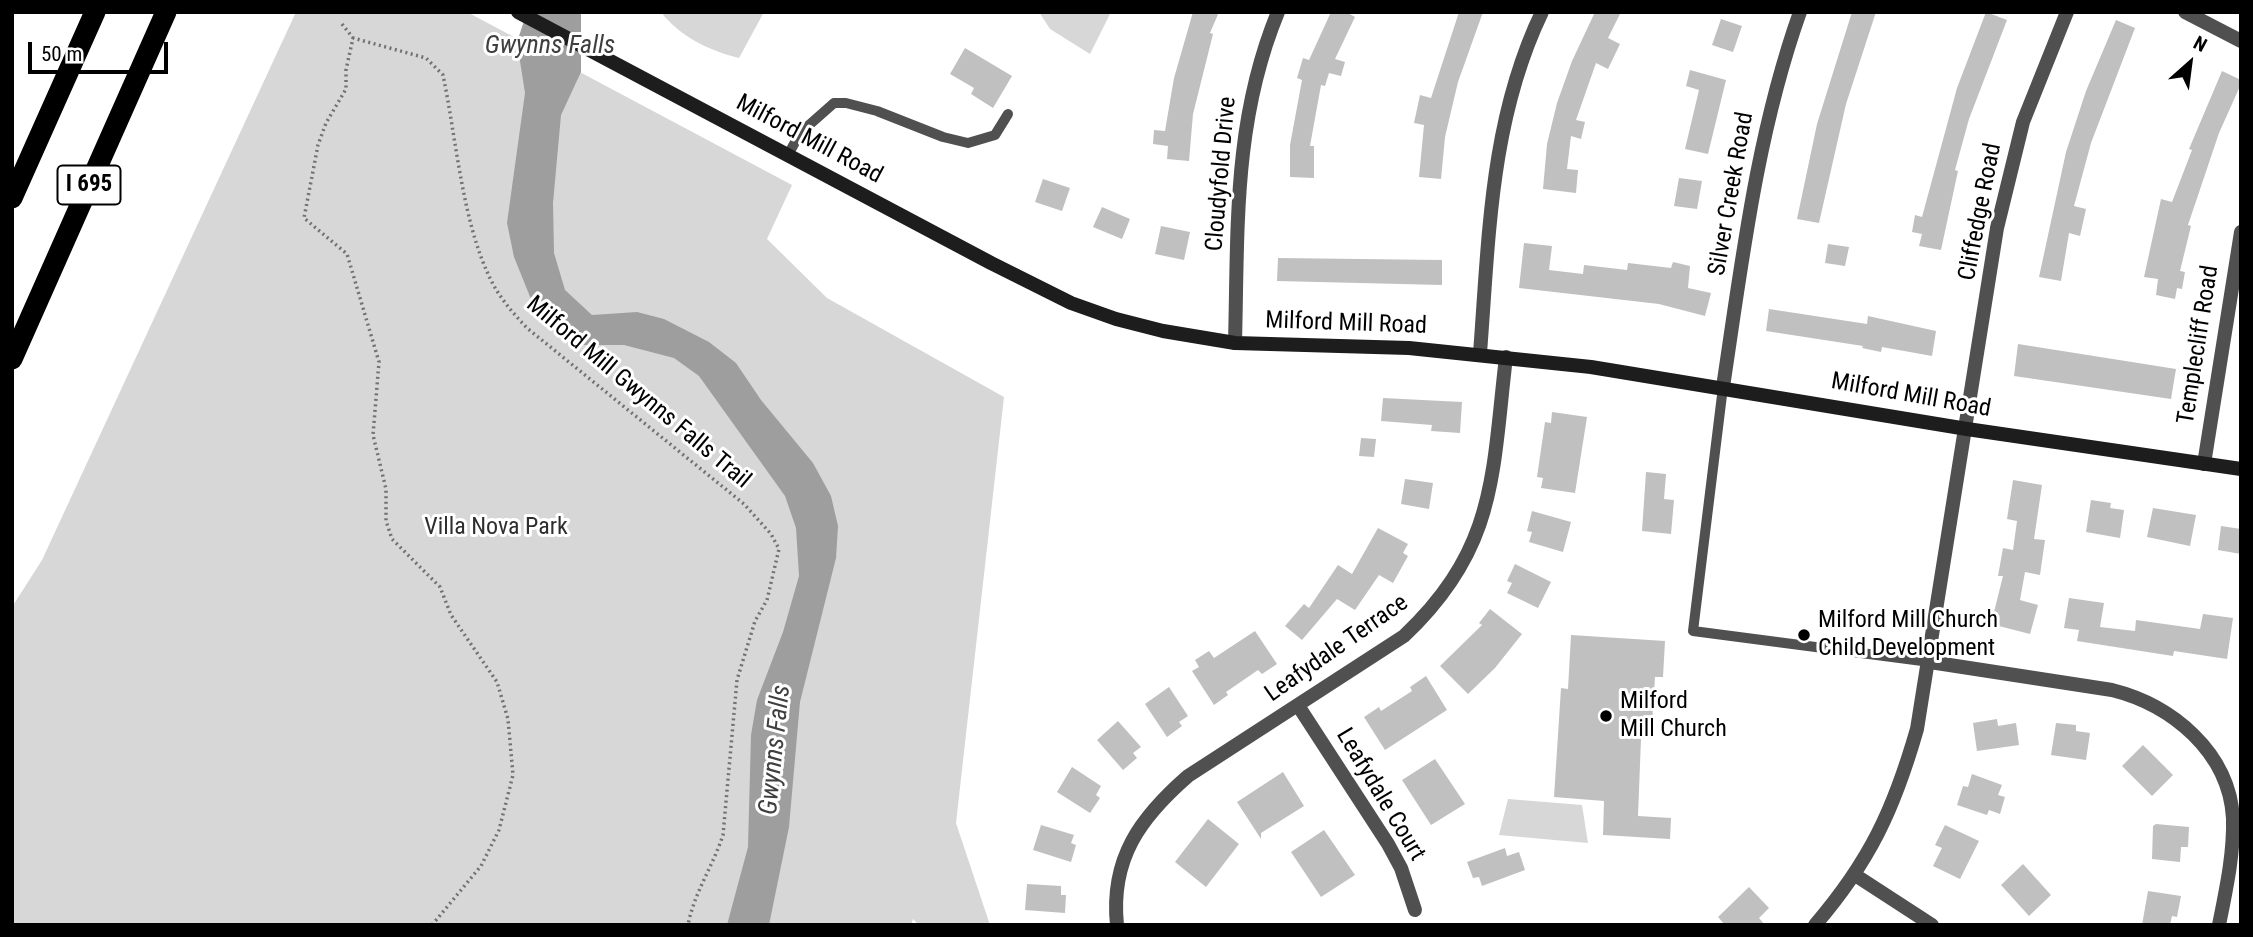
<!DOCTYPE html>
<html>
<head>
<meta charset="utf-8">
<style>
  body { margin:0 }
  #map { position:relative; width:2253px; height:937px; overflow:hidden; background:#fff; font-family:"Roboto Condensed",sans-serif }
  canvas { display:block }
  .frame { position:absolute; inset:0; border:14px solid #000; pointer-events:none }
  .north { position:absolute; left:2155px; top:28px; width:70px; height:70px; -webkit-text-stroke:5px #fff; paint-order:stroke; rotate:28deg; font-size:19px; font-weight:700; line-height:28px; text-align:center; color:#000 }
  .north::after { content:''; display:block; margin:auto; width:24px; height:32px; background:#000; clip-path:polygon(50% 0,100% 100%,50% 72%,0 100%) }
  .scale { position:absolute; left:28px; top:42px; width:140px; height:32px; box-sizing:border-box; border:4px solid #000; border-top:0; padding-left:9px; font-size:21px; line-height:24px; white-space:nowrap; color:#000; -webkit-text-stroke:5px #fff; paint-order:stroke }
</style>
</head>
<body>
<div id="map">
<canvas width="2253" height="937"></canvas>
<div class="frame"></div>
<div class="north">N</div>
<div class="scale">50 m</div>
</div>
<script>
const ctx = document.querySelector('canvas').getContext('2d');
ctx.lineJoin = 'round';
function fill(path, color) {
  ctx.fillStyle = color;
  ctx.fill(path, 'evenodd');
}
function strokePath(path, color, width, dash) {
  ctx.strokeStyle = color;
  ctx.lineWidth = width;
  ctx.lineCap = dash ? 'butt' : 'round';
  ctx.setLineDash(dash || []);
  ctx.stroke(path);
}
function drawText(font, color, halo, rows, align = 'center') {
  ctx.font = font + ' "Roboto Condensed",sans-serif';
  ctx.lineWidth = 6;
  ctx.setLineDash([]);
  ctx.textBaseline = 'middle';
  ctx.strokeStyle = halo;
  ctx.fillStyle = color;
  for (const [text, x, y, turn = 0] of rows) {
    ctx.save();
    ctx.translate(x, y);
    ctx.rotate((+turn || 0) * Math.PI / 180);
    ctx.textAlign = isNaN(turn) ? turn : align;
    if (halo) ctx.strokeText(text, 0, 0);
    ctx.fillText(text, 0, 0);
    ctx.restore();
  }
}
const green = new Path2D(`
  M296,12H467L792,185L767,239L827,298L1004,397L956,823L990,925H919L913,919L911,925H12V607L42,560Z
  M661,12H764L739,58C710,51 679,36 661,12Z
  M1039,12H1111L1090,54L1050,29Z
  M1508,799L1582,805L1588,843L1499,835Z`);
const water = new Path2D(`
  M527,12H581V72L561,115L553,203L554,253L565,290L592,315L637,312L664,319L709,342L736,363L761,400L813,463L831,496L838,526L836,558L800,702L789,827L769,925H727L748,847L751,735L757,700L783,632L799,576L796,528L785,496L699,376L674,358L624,345H570L539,319L514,257L507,223L525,93L517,42Z`);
const building = new Path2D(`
  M1193,12H1219L1210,33L1213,34L1193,114L1189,161L1167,159L1168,146L1153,144L1154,130L1165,131L1174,78Z
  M1331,12H1346L1355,17L1335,59L1345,62L1341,76L1329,73L1325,86L1321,85L1310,146H1314V178L1290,177V145L1302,80L1297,78L1303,58L1309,60Z
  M1459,12H1483L1458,82L1445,137L1441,179L1419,177L1424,125L1414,123L1420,95L1431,98Z
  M1595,12H1621L1608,38L1620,44L1608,69L1596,63L1576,120L1585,122L1581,139L1571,136L1567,169L1578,170L1576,193L1543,189L1547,144L1557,103L1572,61Z
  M1852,12H1876L1846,104L1819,223L1797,219L1817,124Z
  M1986,12L2007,20L1969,119L1955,170L1958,171L1941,250L1919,246L1922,234L1912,232L1915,215L1922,217L1957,88Z
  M1721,19L1742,26L1733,52L1712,45Z
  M2116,20L2135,28L2091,143L2074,206L2086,209L2080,236L2069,233L2061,281L2039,277L2066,152L2086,91Z
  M965,48L1012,76L993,108L971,94L974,88L950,74Z
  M1690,70L1726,80L1708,154L1685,149L1699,90L1686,86Z
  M2222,71L2241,80V84L2219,133L2188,225L2191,226L2180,271L2185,272L2182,289L2177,288L2175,299L2156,295L2158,279L2144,277L2161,199L2172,202L2192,150L2189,149Z
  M1679,178L1702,181L1697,209L1674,206Z
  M1043,179L1070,188L1062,211L1035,202Z
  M1102,207L1130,219L1122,239L1093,227Z
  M1161,226L1190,232L1184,260L1155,254Z
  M1524,243L1552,246L1549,270L1583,274L1584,265L1627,270L1628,263L1671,268L1673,262L1690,266L1688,288L1711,293L1705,316L1659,304L1519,288Z
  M1828,244L1849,247L1845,266L1825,263Z
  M1278,258L1442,260V285L1277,281Z
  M1769,309L1867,324L1868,316L1936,331L1932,356L1882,347L1881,352L1862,348L1863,346L1766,331Z
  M2018,344L2176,369L2171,399L2014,376Z
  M1383,398L1462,402L1460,433L1431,431L1432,425L1381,421Z
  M1552,412L1587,417L1575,493L1541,488L1543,478L1537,477L1545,422L1551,423Z
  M1361,438L1376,439L1374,457L1359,456Z
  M1646,472L1666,474L1664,499L1674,500L1671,534L1642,531Z
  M1405,479L1433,483L1429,509L1401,504Z
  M2013,480L2042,485L2034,539L2045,540L2040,575L2025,572L2020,600L2038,605L2030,634L1991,624L2003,576H1998L2003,548L2013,550L2017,521L2007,519Z
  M2091,500L2111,503L2110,508L2124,510L2120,538L2086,532Z
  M2153,508L2196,515L2190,546L2147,537Z
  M1532,511L1571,522L1563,552L1529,542L1532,532L1527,531Z
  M2221,526L2241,529V554L2218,550Z
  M1378,528L1408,544L1403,553L1408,556L1393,583L1379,575L1355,610L1337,599L1302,640L1285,626L1304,604L1309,608L1338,565L1352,574Z
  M1515,564L1551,582L1538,608L1507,593L1512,583L1507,581Z
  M2069,598L2104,603L2100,627L2135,631L2136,620L2200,629L2203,614L2233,618L2227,659L2174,651L2173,656L2077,641L2079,630L2064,628Z
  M1490,609L1522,634L1495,668L1468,694L1440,666L1482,625L1479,623Z
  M1255,631L1277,664L1262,674L1258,670L1226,692L1228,695L1214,705L1192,671L1199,667L1195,660L1209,651L1214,658Z
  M1571,635L1665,641L1663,677H1655L1651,739H1641L1638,816L1671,818L1670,839L1603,835L1604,801L1554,797L1561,688L1568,689Z
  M1426,676L1447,710L1385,750L1364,717L1379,707L1381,711L1412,691L1410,687Z
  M1169,687L1188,716L1179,722L1182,726L1167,737L1145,704Z
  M1997,719L1998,726L2016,723L2019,745L1977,751L1973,723Z
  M1118,721L1141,747L1133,753L1137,758L1123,770L1097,740Z
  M2056,723L2076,725V731L2090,733L2086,760L2051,755Z
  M2143,745L2173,775L2152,796L2122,766Z
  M1435,759L1465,804L1431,825L1402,780Z
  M1072,767L1101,786L1096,795L1100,798L1090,813L1057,792Z
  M1283,772L1304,806L1261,833V839L1237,802Z
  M1972,774L2002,785L1998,795L2005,797L2000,814L1989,810L1987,815L1957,805L1963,786L1968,787Z
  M1208,819L1239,844L1206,887L1175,862Z
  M2156,824L2189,827L2188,847H2181L2180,862L2152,859L2153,826Z
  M1041,825L1074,835L1071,843L1076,845L1071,862L1033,850Z
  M1945,825L1979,841L1960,879L1933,866L1942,848L1935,845Z
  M1324,830L1355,875L1321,897L1291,852Z
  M1505,848L1507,856L1519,852L1525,870L1482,886L1479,877L1473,878L1467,862Z
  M2023,864L2051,895L2029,916L2001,885Z
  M1027,884L1061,886V895H1066L1065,913L1025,910Z
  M1749,887L1769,908L1759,918L1765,925H1725L1718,917Z
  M2148,891L2181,896L2177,917L2172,916L2170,925H2142Z`);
const path = new Path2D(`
  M342,24L353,38
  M432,925L481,866L499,830L513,775L508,719L497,682L451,615L440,587L392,539L386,521V489L373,435L379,362L347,254L304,218L318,145L326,123L346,89V70L353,38L426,58L443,75C456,137 462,219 489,276C498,296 512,312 527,328L744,504L771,534L779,549L767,600L755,621L737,680L723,835C713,866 694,893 688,925`);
const lane = new Path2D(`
  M788,155L800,133L834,103H846L877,111L943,137L968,143L995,135L1008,114
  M1723,387L1693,631L1930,662`);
const street = new Path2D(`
  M2185,12L2241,41
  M1235,343C1238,228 1233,121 1278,12
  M1480,353C1489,237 1490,120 1542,12
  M1723,387C1742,261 1757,133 1800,12
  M2204,464L2241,232
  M1930,662L2112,690C2172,705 2229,752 2233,818C2234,854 2226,890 2219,925
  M1299,707L1388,844L1401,868L1415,910
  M1855,875L1932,925
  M1117,925C1110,858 1141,817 1188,776L1404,636C1497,548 1492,475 1506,357
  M1815,925C1870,861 1894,809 1917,729L1997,228L2023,122L2067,12`);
const secondary = new Path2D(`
  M518,12L991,263L1071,303L1116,319L1163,331L1235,343L1409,348L1591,367L1967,429L2241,469`);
const highway = new Path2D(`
  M12,198L95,12
  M12,359L166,12`);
const markers = [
  [1804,635,7,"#000"],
  [1606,716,7,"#000"]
];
const shields = [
  [89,185,63]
];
const shieldNames = [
  ["I 695",89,185]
];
const streetNames = [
  ["Milford Mill Road",809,140,28],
  ["Cloudyfold Drive",1222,174,-85],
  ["Silver Creek Road",1732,194,-80],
  ["Cliffedge Road",1981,212,-79],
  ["Milford Mill Road",1346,324,2],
  ["Templecliff Road",2199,345,-81],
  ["Milford Mill Gwynns Falls Trail",638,393,40],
  ["Milford Mill Road",1911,396,10],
  ["Leafydale Terrace",1337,649,-35],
  ["Leafydale Court",1380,795,59]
];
const parkNames = [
  ["Villa Nova Park",496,528]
];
const poiNames = [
  ["Milford Mill Church",1818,621],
  ["Child Development",1818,649],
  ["Milford",1620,702],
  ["Mill Church",1620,730]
];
const waterNames = [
  ["Gwynns Falls",550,46],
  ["Gwynns Falls",776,750,-84]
];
fill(green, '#d7d7d7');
fill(water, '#9e9e9e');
fill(building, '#c0c0c0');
strokePath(path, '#727272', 3.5, [2, 3.5]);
strokePath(lane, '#505050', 10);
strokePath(street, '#505050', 14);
strokePath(secondary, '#1d1d1d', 14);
strokePath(highway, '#000', 21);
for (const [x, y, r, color] of markers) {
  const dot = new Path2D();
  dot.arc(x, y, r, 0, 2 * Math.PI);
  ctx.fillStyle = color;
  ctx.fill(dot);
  strokePath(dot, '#fff', 2.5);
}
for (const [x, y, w] of shields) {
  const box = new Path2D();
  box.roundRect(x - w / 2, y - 19.5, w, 39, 5);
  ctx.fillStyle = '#fff';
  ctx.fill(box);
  strokePath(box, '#000', 2);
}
drawText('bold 23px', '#000', null, shieldNames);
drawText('24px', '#000', '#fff', streetNames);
drawText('24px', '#2e2e2e', '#fff', parkNames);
drawText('24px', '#000', '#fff', poiNames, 'left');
drawText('italic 26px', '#3f3f3f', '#fff', waterNames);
</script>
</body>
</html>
